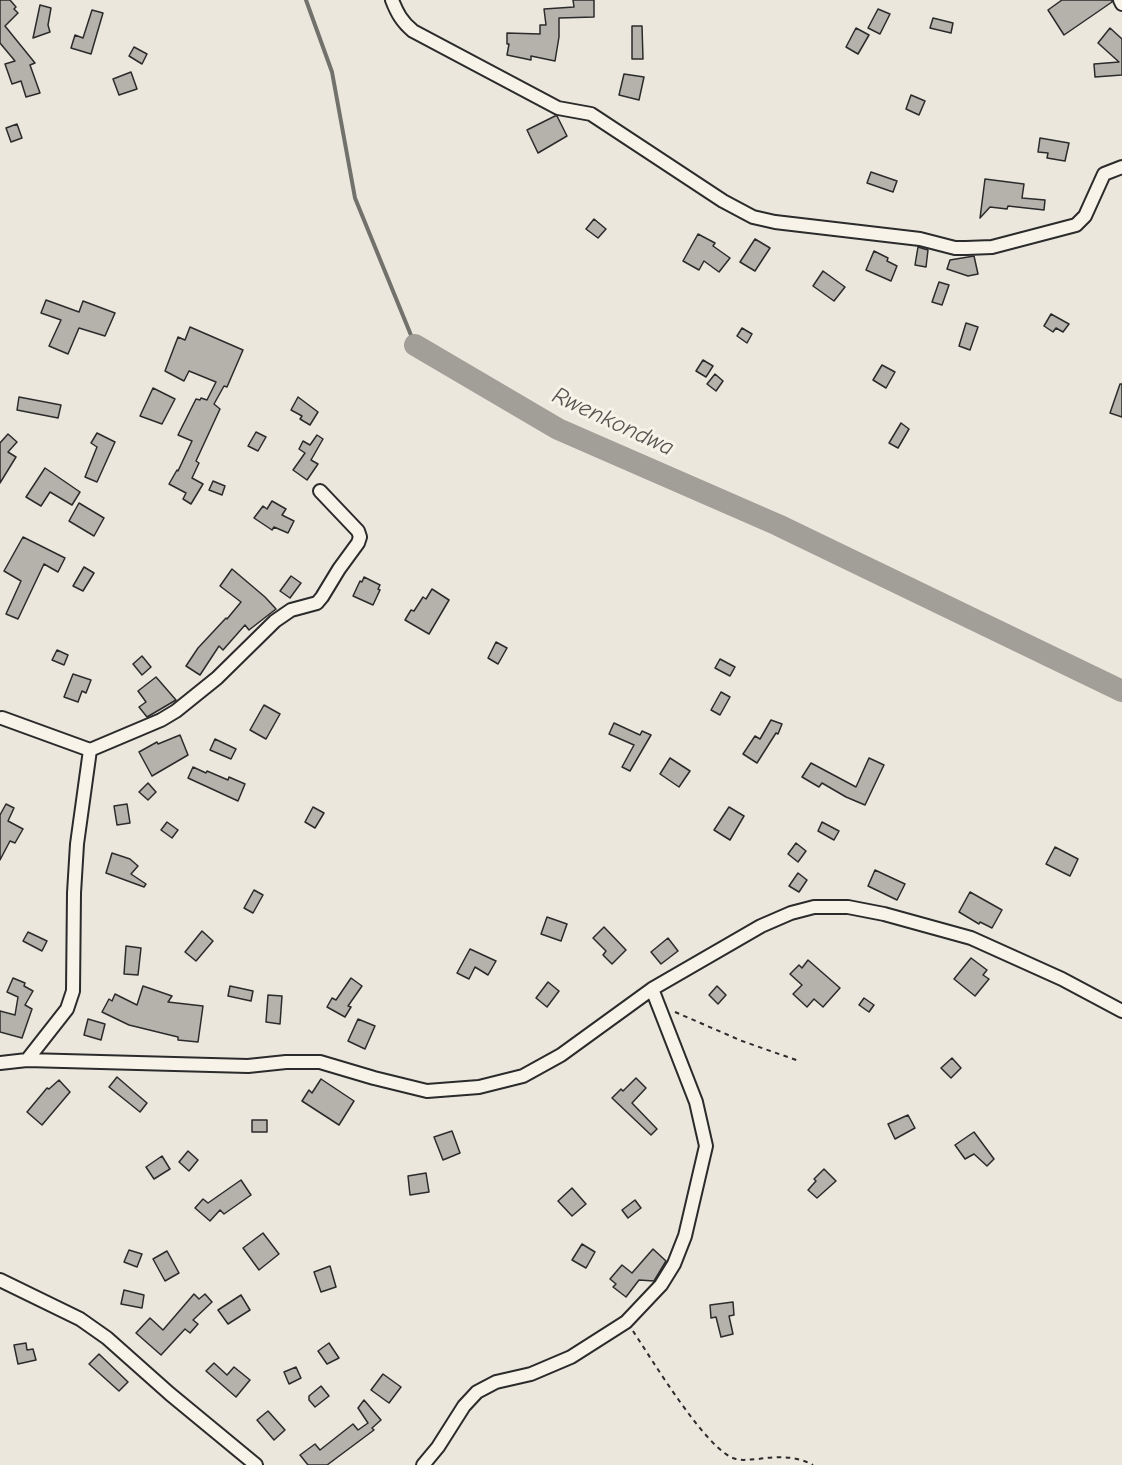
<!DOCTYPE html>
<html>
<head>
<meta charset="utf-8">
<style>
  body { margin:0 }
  canvas { display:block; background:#ebe7dd }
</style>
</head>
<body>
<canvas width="1122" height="1465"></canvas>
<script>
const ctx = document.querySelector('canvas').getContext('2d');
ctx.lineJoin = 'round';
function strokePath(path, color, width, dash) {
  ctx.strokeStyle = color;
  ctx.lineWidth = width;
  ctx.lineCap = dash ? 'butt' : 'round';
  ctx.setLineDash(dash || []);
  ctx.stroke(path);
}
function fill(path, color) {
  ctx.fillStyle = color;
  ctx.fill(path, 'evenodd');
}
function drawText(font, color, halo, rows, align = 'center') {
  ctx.font = font + ' "Comic Neue",sans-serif';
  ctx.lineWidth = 6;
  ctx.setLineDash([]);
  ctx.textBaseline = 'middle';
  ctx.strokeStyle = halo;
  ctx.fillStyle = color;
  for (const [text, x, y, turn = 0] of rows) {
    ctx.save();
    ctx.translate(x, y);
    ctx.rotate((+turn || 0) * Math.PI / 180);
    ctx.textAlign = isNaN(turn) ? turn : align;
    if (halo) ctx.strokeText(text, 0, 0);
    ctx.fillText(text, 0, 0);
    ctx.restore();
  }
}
const stream = new Path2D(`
  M306,0L332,72L355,198L415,345`);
const river = new Path2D(`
  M415,345L558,429L778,525L1122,691`);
const building = new Path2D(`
  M0,0H10L16,7L14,9L18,13L5,26L35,63L30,65L40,93L26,97L21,81L12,84L5,64L15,61L0,43Z
  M573,0H594V17L559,18V37L555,61L531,56V60L507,55L509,44H507V33L540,34V25H546L544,9L574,7Z
  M1062,0H1112V2L1064,35L1048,10Z
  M40,5L51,8L48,25L50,32L33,38Z
  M878,9L890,14L880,34L868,28Z
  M92,10L103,13L91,54L71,48L75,35L83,38Z
  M933,18L953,23L951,33L930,28Z
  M632,26H642L643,59H632Z
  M856,28L869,35L858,54L846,47Z
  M1110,28L1122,39V75L1095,77L1094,64L1119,62L1098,43Z
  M134,47L147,54L142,64L129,56Z
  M131,72L137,89L119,95L113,79Z
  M624,74L644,77L639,100L619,95Z
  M911,95L925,101L919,115L906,109Z
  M555,116H557L567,136L538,153L527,130Z
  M17,124L22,138L11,142L6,128Z
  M1040,138L1069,143L1065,161L1047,158L1048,153L1038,152Z
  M871,172L897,181L893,192L867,183Z
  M985,179L1024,184L1022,198L1045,200L1044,210L1008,206L1007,209L990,207L980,218Z
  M594,219L606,229L598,238L586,229Z
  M698,234L715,243L713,246L730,258L719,272L704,261L699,270L683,261Z
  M755,239L770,248L755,271L740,262Z
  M918,247L928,250L926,267L915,265Z
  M874,251L888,258L887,261L897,266L891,281L866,270Z
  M974,256L978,274L968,276L947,269L950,260Z
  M823,271L845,287L834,301L813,286Z
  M939,282L949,285L942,305L932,302Z
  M46,300L79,312L83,301L115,313L105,336L79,328L68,354L49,346L61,320L41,313Z
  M1051,314L1069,324L1063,332L1056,328L1053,332L1044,326Z
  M966,323L978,327L970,350L959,346Z
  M190,327L243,350L227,387L224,386L214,404L220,409L196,461L199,463L192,478L203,484L191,504L183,499L186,493L169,484L177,470L178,471L192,441L178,435L196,399L200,400L201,398L207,400L216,382L189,371L184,381L165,371L178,337L185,340Z
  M742,328L752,334L747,343L737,336Z
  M703,360L713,366L706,377L696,371Z
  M882,365L895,372L886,388L873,380Z
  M715,374L723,381L716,391L707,384Z
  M1120,384H1122V417L1110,413Z
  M153,388L175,399L162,424L140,416Z
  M19,397L61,405L58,418L17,410Z
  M298,397L318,412L310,425L300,419L302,416L291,410Z
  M901,423L909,429L898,448L889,443Z
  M256,432L266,437L258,451L248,446Z
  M97,433L115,442L97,482L85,477L97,447L91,443Z
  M8,434L17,442L8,452L16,457L0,483V443Z
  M317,435L323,439L311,460L318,464L307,480L293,470L305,453L299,449L303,441L310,445Z
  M45,468L80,492L72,505L50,492L41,506L26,497Z
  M213,481L225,486L222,495L209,490Z
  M272,501L286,509L282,515L294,521L288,533L274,527L272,530L254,518L263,506L267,509Z
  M79,503L104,518L94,536L69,521Z
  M23,537L65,558L58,572L44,564L18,619L6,614L21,581L4,571Z
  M84,567L94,573L83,591L73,586Z
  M232,569L265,597L276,609L249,630L245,625L223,650L219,646L200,675L186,666L198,648L226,618L227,619L241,602L220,586Z
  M291,576L301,583L290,598L280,591Z
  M364,577L380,585L378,589L380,590L373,605L353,596L360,581L362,582Z
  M432,589L449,600L429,634L405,620L411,610L414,611L423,597L426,599Z
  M496,642L507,648L498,664L488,658Z
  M57,650L68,655L64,665L52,660Z
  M142,656L151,667L142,675L133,664Z
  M720,659L735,667L730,676L715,668Z
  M73,674L91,680L86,693L82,691L78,702L64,697Z
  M156,677L176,700L147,717L139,707L146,702L138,691Z
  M721,692L730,697L720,715L711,710Z
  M264,705L280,714L266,739L250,730Z
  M771,720L782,724L778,734L776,733L757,763L743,754L755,736L760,739Z
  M614,723L640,735L642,731L651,735L630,771L622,767L634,745L609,734Z
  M180,735L188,755L152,776L139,752L157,742L158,744Z
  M215,739L236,749L231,759L210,750Z
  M670,758L690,771L679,787L660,774Z
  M869,758L884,765L865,805L846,797L822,783L819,787L802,777L811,763L856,787Z
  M193,767L206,773L207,771L228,780L229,777L245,784L238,801L188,778Z
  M148,783L156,792L148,800L139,792Z
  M6,804L14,808L8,821L23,829L15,843L10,841L0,860V815Z
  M127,804L130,823L117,825L114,806Z
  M313,807L324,813L315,828L305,822Z
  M729,807L744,816L730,840L714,830Z
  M167,822L178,830L172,838L161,830Z
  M822,822L839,831L834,840L818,831Z
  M796,843L806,851L798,862L788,854Z
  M1055,847L1078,859L1070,876L1046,864Z
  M112,853L130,859L138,866L131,874L146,884L144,887L106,873Z
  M875,870L905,884L897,900L868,886Z
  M798,873L807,880L799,892L789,886Z
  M254,890L263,895L253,913L244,908Z
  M970,892L1002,910L992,928L980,922L979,924L959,912Z
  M547,917L567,924L561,941L541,934Z
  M604,927L626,950L612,964L603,955L606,951L593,938Z
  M202,931L213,941L196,961L185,952Z
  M28,932L47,941L42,951L23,941Z
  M668,938L678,951L661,964L651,952Z
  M126,946L141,948L138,975L124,974Z
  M470,949L496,961L488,975L475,967L469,979L457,973Z
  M971,958L987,970L983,975L989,979L975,996L954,979Z
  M808,960L840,988L823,1007L814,999L807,1007L793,994L802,985L790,974L799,965L802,968Z
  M13,978L25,983L24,986L33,991L25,1005L32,1009L22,1038L0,1032V1011L15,1015L18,997L7,992Z
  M351,978L362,986L348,1006L351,1007L345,1017L327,1007L332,998L336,1000Z
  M548,982L559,991L547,1007L536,998Z
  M143,986L172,996L168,1002L203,1006L198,1042L178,1040V1037L129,1025L102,1012L109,999L112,1001L115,994L137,1005Z
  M230,986L253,991L251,1001L228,996Z
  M717,986L726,995L718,1004L709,995Z
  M268,995L282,996L280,1024L266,1022Z
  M864,998L874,1005L869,1012L859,1005Z
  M88,1019L105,1024L101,1040L84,1035Z
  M358,1019L375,1026L365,1049L348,1041Z
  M952,1058L961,1068L951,1078L941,1068Z
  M117,1077L147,1103L140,1112L109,1087Z
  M636,1078L646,1088L632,1103L657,1129L651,1135L612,1098L621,1089L623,1091Z
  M321,1079L354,1101L339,1125L302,1101L309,1090L312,1093Z
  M59,1080L70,1092L42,1125L27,1112L47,1088L49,1089Z
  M908,1115L915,1128L895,1139L888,1124Z
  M252,1120H267V1132H252Z
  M452,1131L460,1153L443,1160L434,1137Z
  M974,1132L994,1159L987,1166L974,1154L965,1159L955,1145Z
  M188,1151L198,1160L189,1171L179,1162Z
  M162,1156L170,1169L154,1179L146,1167Z
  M824,1169L836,1181L817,1198L808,1190L816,1181L814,1179Z
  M426,1173L429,1192L410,1195L408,1176Z
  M241,1180L251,1195L224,1214L220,1210L210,1221L195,1208L203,1199L208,1203Z
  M572,1188L586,1204L572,1216L558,1201Z
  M635,1200L641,1208L628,1218L622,1210Z
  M263,1233L279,1254L259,1270L243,1248Z
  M582,1244L595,1252L586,1268L572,1260Z
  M653,1249L666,1261L654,1281L639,1280L626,1297L613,1287L616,1284L610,1279L622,1265L632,1273Z
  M129,1250L142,1254L137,1267L124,1262Z
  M167,1251L179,1273L165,1281L153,1259Z
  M330,1266L336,1287L321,1292L314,1272Z
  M124,1290L144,1295L142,1308L121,1304Z
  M194,1294L199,1299L205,1294L212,1302L193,1320L198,1324L190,1333L185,1329L161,1355L136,1333L150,1318L163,1330Z
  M241,1295L250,1310L228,1324L218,1310Z
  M733,1302L734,1315L729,1316L733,1334L721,1337L716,1317L711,1318L710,1305Z
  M26,1343L27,1350L33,1349L36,1360L18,1364L14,1345Z
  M329,1343L339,1358L327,1364L318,1351Z
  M99,1354L128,1382L119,1391L89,1364Z
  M214,1363L227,1375L234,1367L250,1380L236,1397L206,1371Z
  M296,1367L301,1378L289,1384L284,1372Z
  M383,1374L401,1387L389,1403L371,1390Z
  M321,1386L329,1396L315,1407L309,1400V1396Z
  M364,1400L381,1420L372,1428L374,1430L327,1465H308L300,1455L315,1444L320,1450L353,1424L358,1430L368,1423L358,1408Z
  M268,1411L285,1430L274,1440L257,1420Z`);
const path = new Path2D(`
  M675,1012L742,1041L799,1061
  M633,1331C651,1358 708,1453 736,1459C744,1461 751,1459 759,1459C777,1456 797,1456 813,1465`);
const minor = new Path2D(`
  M392,0C397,13 402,22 413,31L558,108L591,114L723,201L753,217L775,222L920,239L955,248H966L992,247L1076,225L1085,216L1104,174L1122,167
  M1120,0L1122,4
  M2,718L90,750L161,720L176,711L217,678L275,621L291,610L317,603L322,597L339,569L358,543L360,537L358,531L320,491
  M27,1060L67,1009L73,991L74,893L77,844L90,750
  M0,1063L27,1060L248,1066L286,1062H320L374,1078L427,1091L479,1087L523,1076L561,1055L652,989L761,926L791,913L814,907H848L884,914L971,938L1062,979L1122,1011
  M0,1280L80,1319L107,1338L170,1394L256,1465
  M423,1465L438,1447L464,1406L477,1392L496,1382L531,1374L571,1357L626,1322L661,1285L674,1264L685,1236L706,1146L696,1102L652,989`);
const waterNames = [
  ["Rwenkondwa",613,422,25]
];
strokePath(stream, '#72716c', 4);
strokePath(river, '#a29f98', 22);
fill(building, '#b5b2ab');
strokePath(building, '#2b2b2b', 1.5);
strokePath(minor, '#2b2b2b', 16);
strokePath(path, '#2b2b2b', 2, [4.5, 4.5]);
strokePath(minor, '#f7f3e8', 12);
drawText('italic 24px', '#555451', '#f7f3e8', waterNames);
</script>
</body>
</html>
